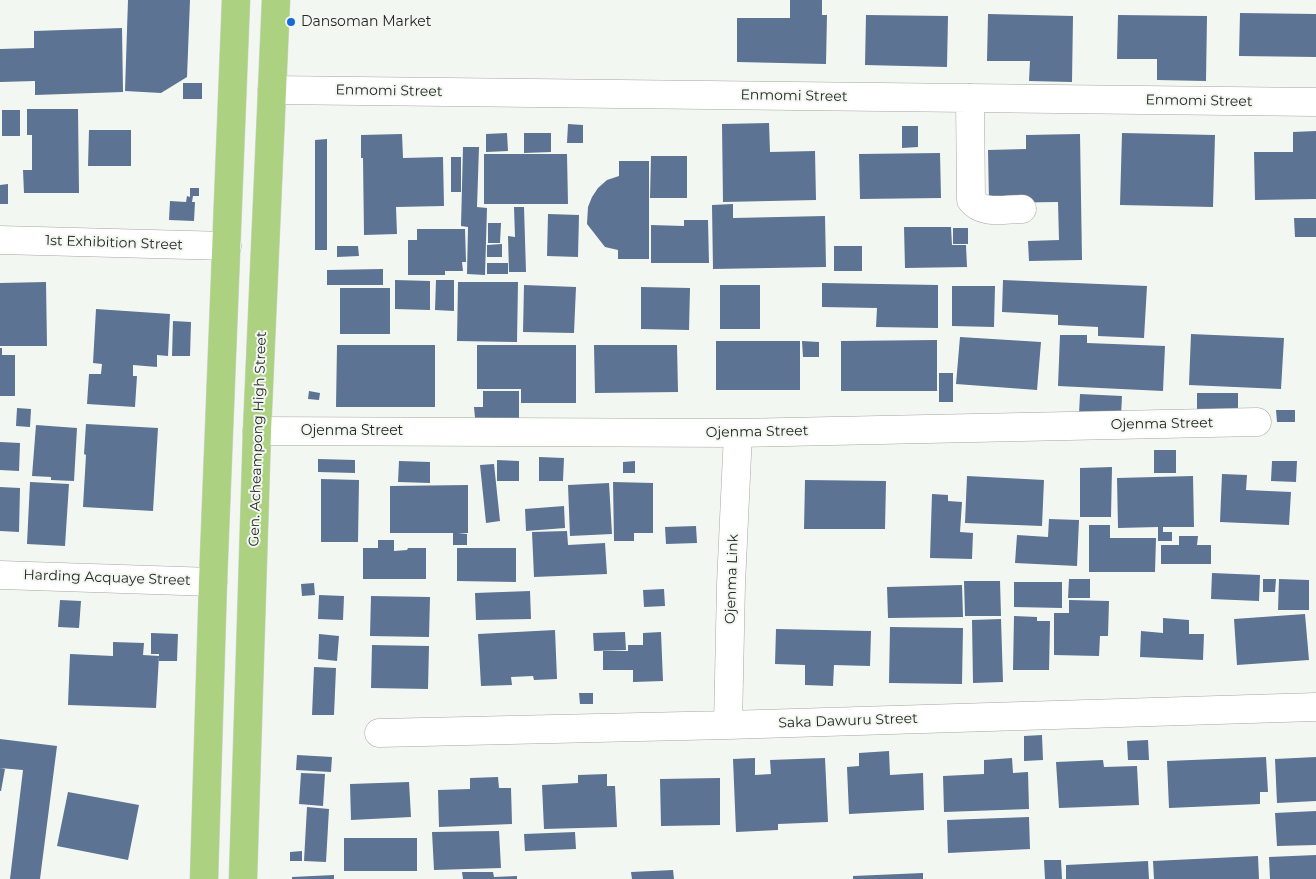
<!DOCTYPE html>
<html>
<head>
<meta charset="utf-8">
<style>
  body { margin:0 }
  canvas { display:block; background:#f3f7f1 }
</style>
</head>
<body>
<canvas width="1316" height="879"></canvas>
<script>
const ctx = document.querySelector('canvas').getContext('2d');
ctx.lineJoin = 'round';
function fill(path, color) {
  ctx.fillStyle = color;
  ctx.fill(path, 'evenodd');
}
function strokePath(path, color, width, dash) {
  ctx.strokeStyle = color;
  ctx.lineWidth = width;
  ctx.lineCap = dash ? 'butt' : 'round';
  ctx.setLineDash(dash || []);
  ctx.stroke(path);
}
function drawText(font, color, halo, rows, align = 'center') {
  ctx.font = font + ' Montserrat,sans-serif';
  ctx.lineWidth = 4;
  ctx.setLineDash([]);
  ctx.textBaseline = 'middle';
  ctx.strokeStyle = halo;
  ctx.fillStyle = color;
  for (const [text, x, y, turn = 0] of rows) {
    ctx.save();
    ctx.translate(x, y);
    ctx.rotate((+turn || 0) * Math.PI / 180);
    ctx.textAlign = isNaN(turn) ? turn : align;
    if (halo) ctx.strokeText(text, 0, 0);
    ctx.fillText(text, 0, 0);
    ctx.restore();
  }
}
const building = new Path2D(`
  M128,0H190L187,77L161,93L125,91Z
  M790,0H822V15H827L826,64L737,62V18H790Z
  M1240,13L1316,14V57L1239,56Z
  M988,14L1073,16L1072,82L1029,81L1030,61H987Z
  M866,15L948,16L947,67L865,65Z
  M1118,15L1207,16L1206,81L1157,80V59H1117Z
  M122,28L123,92L35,95V81L0,82V49L34,48V31Z
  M183,83H202V99H183Z
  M27,109H78L79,193H24L23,170H32V135H27Z
  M2,110H20V136H2Z
  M769,123L770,152L815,151L816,200L723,202L722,124Z
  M568,124L583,125V143H567Z
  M902,126H918V147L902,148Z
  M89,130H131V166H88Z
  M1316,131V199L1255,200L1254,152H1293V132Z
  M507,133L508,151L486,152V134Z
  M524,133H551V152L524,153Z
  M1122,133L1215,135L1213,207L1120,205Z
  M402,134L403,158L443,157L444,206L396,207L397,234L364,235L363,158H361V135Z
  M1080,134L1082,260L1029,261L1028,241L1059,240L1058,202L989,203L988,150L1026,149V135Z
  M327,139V250H315V140Z
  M463,147H479L477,207L487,208L485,275L467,274L468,227L461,226Z
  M940,153L941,198L860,199L859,154Z
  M484,154H567L568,204H484Z
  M651,156H687V198H650Z
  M451,157H461V192H451Z
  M619,161H649V259H618V250L605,247L587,224L588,207L592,197L598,188L607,180L619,176Z
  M8,184V204H0V185Z
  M190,188H199V196H193L192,202H195L194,221L169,220L170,201L186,202L187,196L190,197Z
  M733,204V218L825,216L826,267L713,269L712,205Z
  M514,207H524L526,272H509L508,236L515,237Z
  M548,214L579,215L578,257L547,256Z
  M1294,218H1316V237H1295Z
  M684,220H708L709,263H651V225L684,226Z
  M488,223H501L500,243H488Z
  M904,227H951L952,245H966L967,267L905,268Z
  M953,228H968V244H953Z
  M417,229H465L466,262H462L463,271H445V275H408V240H417Z
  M502,244V257H487V245Z
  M337,246H358L359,256L337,257Z
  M834,246H862V271H834Z
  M487,263H508V274H487Z
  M383,269V285H327V270Z
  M395,280L430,281V310L395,309Z
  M436,280H454V311L435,310Z
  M1003,280L1147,286L1144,338L1098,336V327L1058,325V315L1002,312Z
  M46,282L47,346H0V283Z
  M458,282H518L517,342L457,341Z
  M822,283L938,285V328L876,327L877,308L822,307Z
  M524,285L576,287L574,333L523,332Z
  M720,285H760V329H720Z
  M952,286H995L994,327L952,326Z
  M641,287L690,288L689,330L641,329Z
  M340,288H390V334H340Z
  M96,309L170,314L168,356L157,355V367L133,365V376H137L135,407L87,404L89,374H101L102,364L93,363Z
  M173,321L191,322L190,356H172Z
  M1191,334L1284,338L1281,389L1189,385Z
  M1060,335H1087V343L1165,346L1163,391L1058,386Z
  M960,337L1041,342L1037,390L956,384Z
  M937,340V391H841V341Z
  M716,341H800V390H716Z
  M802,341L819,342V357H803Z
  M337,345H435V407H336Z
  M477,345H576V403H521V389H477Z
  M594,345H677L678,392L595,393Z
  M0,348H2V355H15V396H0Z
  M939,373H953V402H939Z
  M309,391L320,393L319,400L308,399Z
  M483,391H519V418H475L474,407H483Z
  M1197,393H1238V411H1197Z
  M1080,394L1122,396L1121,416L1079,414Z
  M17,408L31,409L30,427L16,426Z
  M1276,410H1295V422H1277Z
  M86,424L158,428L153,511L83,507L86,455L84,454Z
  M36,425L77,428L74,481L51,480V477L32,476Z
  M0,442L20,443L19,471L0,470Z
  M1154,450H1176V473H1154Z
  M539,457L564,458L563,481H539Z
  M318,459L355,460V473L318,472Z
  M497,460L519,461V481H497Z
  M399,461L430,462V483L398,482Z
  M635,461V473H623V462Z
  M1272,461H1297L1296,482L1271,481Z
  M494,464L500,521L486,523L480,465Z
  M1112,467L1111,517H1080V468Z
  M1222,474L1247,475L1246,490L1291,492L1289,525L1220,522Z
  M967,476L1044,480L1042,526L965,523Z
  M1193,476L1194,527H1163V532H1172V541H1158V527L1118,528L1117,478Z
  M321,479L359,480L358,542H321Z
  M805,480L886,481L885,529H804Z
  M30,482L69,484L65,546L27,544Z
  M613,482L653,483V533H634V541H614Z
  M609,483L612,534L570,536L568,485Z
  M468,485V533H458L467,534V545H453V533H390V486Z
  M0,487L20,488L19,532L0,531Z
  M932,494L948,495V501L962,502L960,532L973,533L972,559L930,558Z
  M564,506L565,528L526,531L525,509Z
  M1049,519L1079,520L1077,566L1015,563L1017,535L1048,537Z
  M1089,525H1110V538H1156L1155,572H1089Z
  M696,526L697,543L666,544L665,527Z
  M567,531L568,545L605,543L607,574L534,577L532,532Z
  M1179,536H1198L1197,545H1211V564H1161V545H1179Z
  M378,540H394V551L407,550L408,548H426V579H363V548H378Z
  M457,548H516V582L457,581Z
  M1212,573L1260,575L1259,601L1211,599Z
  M1069,579H1090V598H1068Z
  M1263,579H1276L1275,592H1263Z
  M1279,579L1309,580V610H1278Z
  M964,581H1000L1001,616H965Z
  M1014,582H1062V608L1014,607Z
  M314,583L315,595L302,596L301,584Z
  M962,585L963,617L888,618L887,587Z
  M664,589L665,606L644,607L643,590Z
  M530,591L531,619L476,620L475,593Z
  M319,595L344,596L343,620L318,619Z
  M371,596L430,597L429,637L370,636Z
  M60,600L81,601L79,628L58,627Z
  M1069,600L1109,601L1108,636H1100L1099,656L1054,655V613H1069Z
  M1305,614L1309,660L1237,665L1234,619Z
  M1014,616L1037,617V621H1050L1049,670H1013Z
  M1163,618L1189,620V634H1204L1203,660L1140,657L1141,631L1163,633Z
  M1001,619L1003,682L973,683L972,620Z
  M890,627L963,628L962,684L889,683Z
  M776,629L871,631L870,666L834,665L833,686L805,685V665L775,664Z
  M555,630L557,679L534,680L533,676L511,677L512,685L481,686L478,634Z
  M625,632L626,650L594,651L593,633Z
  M661,632L663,681L633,682V670H603V651H628V645H643V633Z
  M151,633L178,634L177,661H159V654H151Z
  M319,634L339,636L337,661L318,659Z
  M113,642L144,643L143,655L159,656L156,708L68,705L70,654L113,656Z
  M372,645L429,646L428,689L371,688Z
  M314,667L336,668L334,715H312Z
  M579,693H593V704H580Z
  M1042,735L1043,760L1024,761V736Z
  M0,739L57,746L40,879H10L23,770L0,768Z
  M1148,740L1149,760H1128L1127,741Z
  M889,751L890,775L923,773L924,810L849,814L847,767L859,766V753Z
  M297,755L332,757L331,772L296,770Z
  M1266,757L1268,792H1260V804L1169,808L1167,761Z
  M1316,757V801L1277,803L1275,759Z
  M755,758V775L771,774L770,760L825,758L828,822L778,824V830L736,832L733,759Z
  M1012,758L1013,773L1028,772L1029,809L944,812L943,776L984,774V760Z
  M1103,760L1104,767L1137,766L1139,805L1059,808L1056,762Z
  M0,768L5,769L1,791H0Z
  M301,773L325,774L323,806L299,804Z
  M607,774V786H615L617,827L544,829L542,785L578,783V775Z
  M498,777L499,788H511L512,824L439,827L438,790L470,789V778Z
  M720,778V825L661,826L660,779Z
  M409,782L411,817L351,820L350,784Z
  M68,792L139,805L128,860L57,846Z
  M307,807L329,809L326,862L304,861Z
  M1316,811V845L1277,846L1275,813Z
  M1029,817L1030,849L948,853L947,820Z
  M499,831L501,868L434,870L432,832Z
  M575,832L576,849L525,851L524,834Z
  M344,838H417V871H344Z
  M302,851V861H290V852Z
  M1316,855V879H1270L1269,857Z
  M1258,856L1259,879H1154L1153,861Z
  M1044,860H1061L1062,879H1045Z
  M1148,861L1149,879H1066V865Z
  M673,870L674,879H632L631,872Z
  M462,872H493L494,877L517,876V879H463Z
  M923,873V879H853V876Z
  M334,875V879H292V877Z`);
const minor = new Path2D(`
  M272,90L1316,102
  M970,98L971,200C982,215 1005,209 1022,209
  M0,240L227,246
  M257,431L738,433L1257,422
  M0,575L213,582
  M728,725L731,584L738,433
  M379,733L728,725L1316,707`);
const major = new Path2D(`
  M204,879L213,582L236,0
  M243,879L257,431L276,0`);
const markers = [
  [291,22,5,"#176bd5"]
];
const poiNames = [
  ["Dansoman Market",301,22]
];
const streetNames = [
  ["Enmomi Street",389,91,1],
  ["Enmomi Street",794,96,1],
  ["Enmomi Street",1199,101,1],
  ["1st Exhibition Street",114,243,2],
  ["Ojenma Street",1162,424,-1],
  ["Ojenma Street",352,431],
  ["Ojenma Street",757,432,-1],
  ["Gen. Acheampong High Street",258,439,-88],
  ["Harding Acquaye Street",107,578,2],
  ["Ojenma Link",732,579,-88],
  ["Saka Dawuru Street",848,721,-2]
];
fill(building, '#5c7393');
strokePath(minor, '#a4a7a2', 29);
strokePath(major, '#d3d4d3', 29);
strokePath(minor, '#fff', 28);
strokePath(major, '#acd281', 28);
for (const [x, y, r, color] of markers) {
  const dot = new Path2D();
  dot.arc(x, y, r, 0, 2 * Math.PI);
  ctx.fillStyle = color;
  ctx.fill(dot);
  strokePath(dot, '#f3f7f1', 2);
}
drawText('14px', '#252624', '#f3f7f1', poiNames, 'left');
drawText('14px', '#252624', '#f3f7f1', streetNames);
</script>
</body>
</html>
